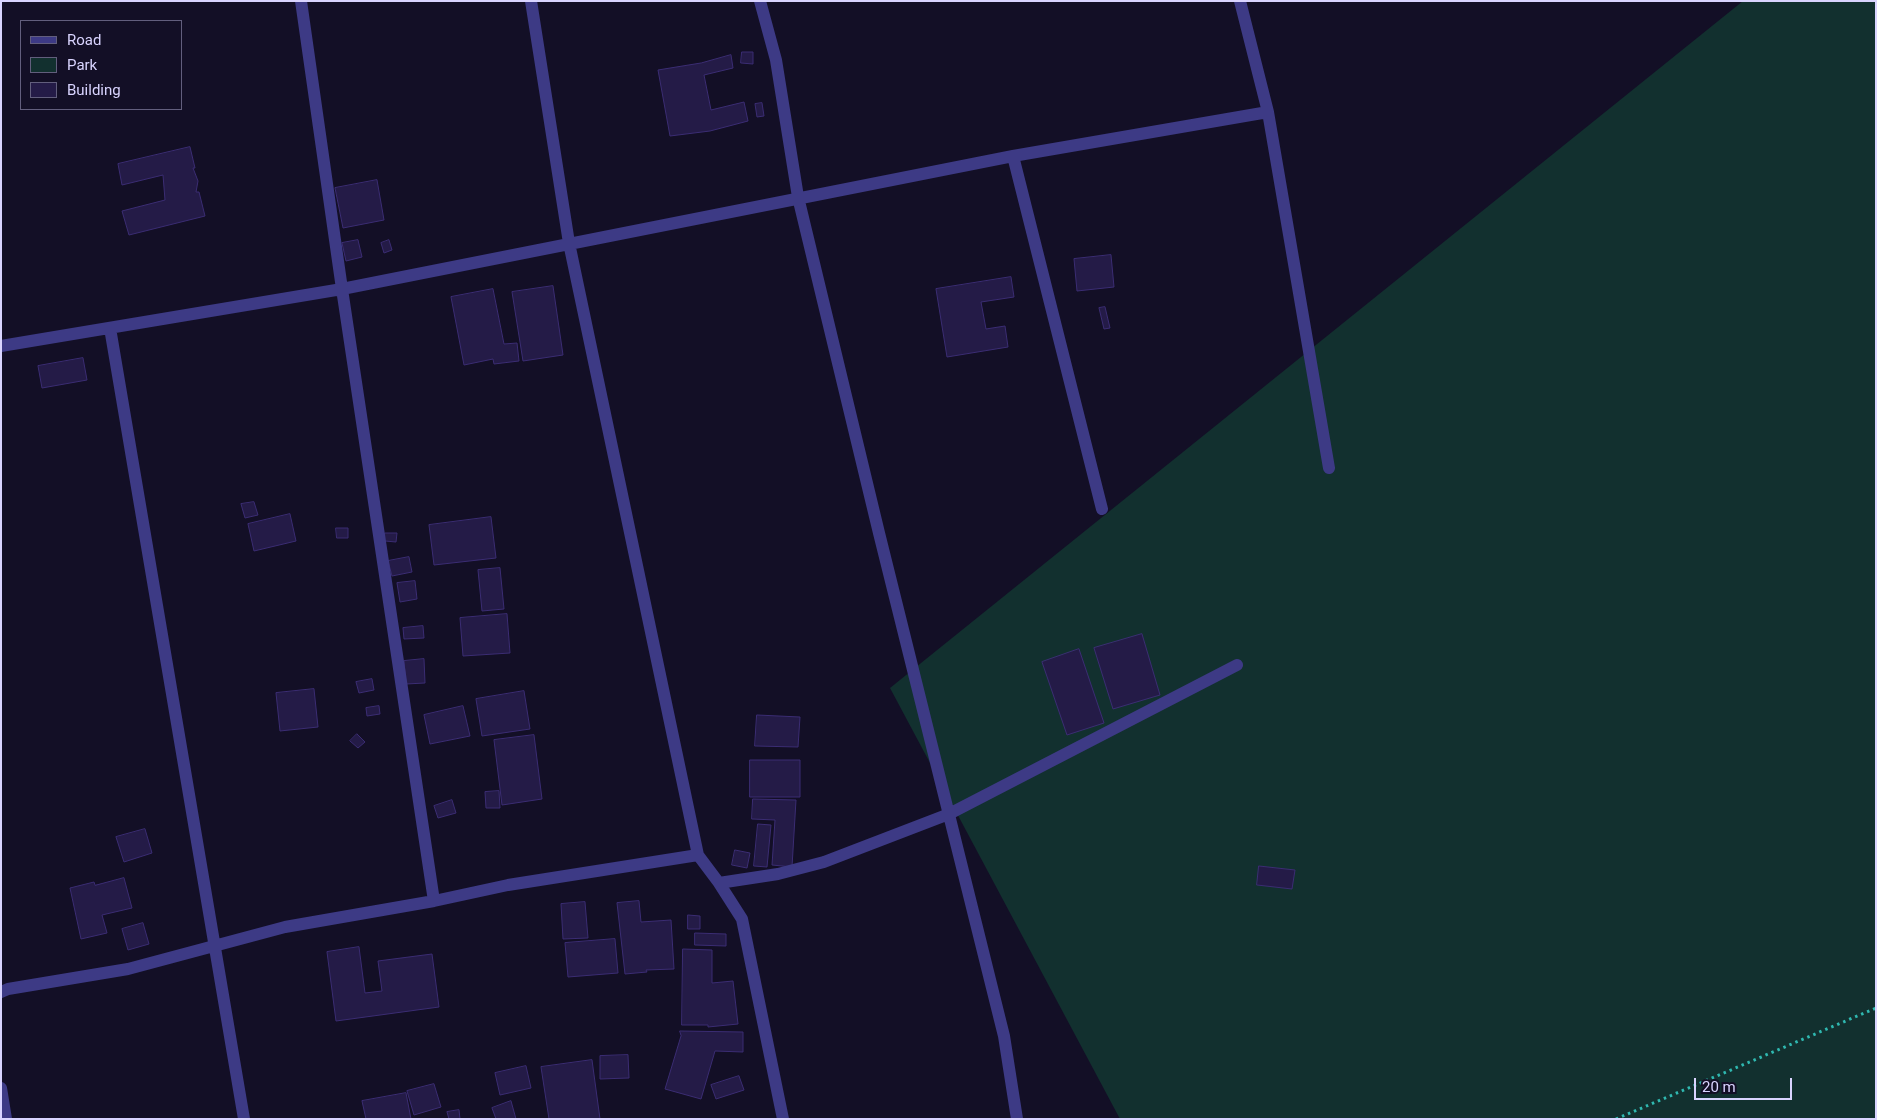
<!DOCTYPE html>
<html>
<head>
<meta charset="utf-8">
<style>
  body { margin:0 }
  #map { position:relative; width:1877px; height:1120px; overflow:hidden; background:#130f26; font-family:Roboto,sans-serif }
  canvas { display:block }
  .frame { position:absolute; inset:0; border:2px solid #d9d4ff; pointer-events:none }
  .legend { position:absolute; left:20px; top:20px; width:162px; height:90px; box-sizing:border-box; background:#130f26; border:1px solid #625e7d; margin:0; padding:6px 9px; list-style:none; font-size:15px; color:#d9d4ff }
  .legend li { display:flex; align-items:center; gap:10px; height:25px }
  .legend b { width:25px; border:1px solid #625e7d }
  .scale { position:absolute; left:1694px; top:1078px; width:98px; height:22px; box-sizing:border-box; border:2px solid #d9d4ff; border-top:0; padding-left:6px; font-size:15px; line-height:18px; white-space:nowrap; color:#d9d4ff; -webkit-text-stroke:4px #130f26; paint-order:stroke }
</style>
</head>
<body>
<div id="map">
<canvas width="1877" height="1120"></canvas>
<div class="frame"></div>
<ul class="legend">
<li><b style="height:6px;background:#3d3a85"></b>Road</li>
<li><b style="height:14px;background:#12302f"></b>Park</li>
<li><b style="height:14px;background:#241b47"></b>Building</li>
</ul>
<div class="scale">20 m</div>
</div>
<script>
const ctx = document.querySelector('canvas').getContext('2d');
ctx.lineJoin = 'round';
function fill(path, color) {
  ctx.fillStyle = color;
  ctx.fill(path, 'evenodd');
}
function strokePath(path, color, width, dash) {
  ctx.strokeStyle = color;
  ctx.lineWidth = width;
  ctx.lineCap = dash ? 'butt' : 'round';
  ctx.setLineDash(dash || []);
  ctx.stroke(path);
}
const green = new Path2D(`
  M1743,1H1876V1119H1120L890,688Z`);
const building = new Path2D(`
  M742,52H753V64L741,63Z
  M731,55L733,68L704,75L711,110L744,102L748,121L710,131L670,136L658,70L701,63Z
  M762,103L764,116L757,117L755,104Z
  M190,147L195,168H193L198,181L196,192H199L205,216L129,235L122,211L165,200L163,175L122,185L118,164Z
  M377,180L384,220L343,228L335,188Z
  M358,240L362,257L346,261L342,243Z
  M389,240L392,250L384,253L381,243Z
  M1111,255L1114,287L1077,291L1074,259Z
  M1011,277L1014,297L981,302L986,329L1005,326L1008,347L947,357L936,289Z
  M553,286L563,355L523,361L512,292Z
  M493,289L504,344L517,343L519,361L494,364L493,359L464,365L451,297Z
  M1105,307L1110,328L1104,329L1099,308Z
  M83,358L87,380L42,388L38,366Z
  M254,502L258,515L245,518L241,504Z
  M290,514L296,541L254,551L248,524Z
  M491,517L496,558L434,565L429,525Z
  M336,528H348V538H337Z
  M385,533H397L396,542L385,541Z
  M409,557L412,572L392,576L388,561Z
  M500,568L504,609L482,611L478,570Z
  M415,581L417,599L400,602L397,583Z
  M507,614L510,653L463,656L460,618Z
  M423,626L424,638L404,639L403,628Z
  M1142,634L1160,695L1113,709L1094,648Z
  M1079,649L1104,723L1067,735L1042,662Z
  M424,659L425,683L406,684L404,661Z
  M372,679L374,690L359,693L356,682Z
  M314,689L318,727L280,731L276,693Z
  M524,691L530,729L482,736L476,699Z
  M379,706L380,714L367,716L366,708Z
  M463,706L470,736L430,744L424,715Z
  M757,715L800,717L798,747L755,746Z
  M357,734L365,742L358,748L350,741Z
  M534,735L542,799L502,805L494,740Z
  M750,760H800V797H750Z
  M499,791L500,808H486L485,792Z
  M753,799L796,800L792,867L772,865L775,820L752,819Z
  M452,800L456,813L438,818L434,806Z
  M758,824L771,825L767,867L754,866Z
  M145,829L152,853L124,862L116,837Z
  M735,850L750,853L747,868L732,865Z
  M1259,866L1295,870L1292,889L1257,885Z
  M124,878L132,908L102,915L107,933L81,939L70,888L94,882L95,885Z
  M639,901L641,922L671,920L674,969L646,970L647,972L625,974L617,903Z
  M585,902L588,938L563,939L561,904Z
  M688,915L700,916V929H688Z
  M143,923L149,944L128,950L122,929Z
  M695,933L726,934V946L695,945Z
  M615,939L618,973L568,977L565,943Z
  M359,947L365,993L382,991L378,961L432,954L439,1007L336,1021L327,952Z
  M683,949L712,950V983L733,981L738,1024L708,1027V1025H682Z
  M680,1031L743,1032V1052L715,1051L701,1099L665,1089L681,1036Z
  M628,1055L629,1078L600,1079V1056Z
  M592,1060L600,1119H549L541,1067Z
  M526,1066L531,1088L500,1095L495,1073Z
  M739,1076L744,1090L716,1099L711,1085Z
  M434,1084L441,1107L414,1115L407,1091Z
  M406,1093L411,1119H366L362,1101Z
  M511,1101L516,1119H496L492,1108Z
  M459,1110L460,1119H449L447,1112Z`);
const path = new Path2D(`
  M1616,1119L1876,1008`);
const street = new Path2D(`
  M301,1L342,289L434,901
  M531,1L569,243L698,855L719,883L742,919L783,1119
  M760,1L776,60L798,197L879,533L1004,1036L1017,1119
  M1268,112L1329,468
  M1013,156L1102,509
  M110,328L244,1119
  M1,346L342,289L1013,156L1268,112L1240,1
  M719,883L778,874L824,862L949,814L1237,665
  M1,992L8,989L128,969L285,927L434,901L508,885L698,855
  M1,1088L6,1119`);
fill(green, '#12302f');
fill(building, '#241b47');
strokePath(building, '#3b2d73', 1);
strokePath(path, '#2fb8b0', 3, [2.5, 4]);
strokePath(street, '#3d3a85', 12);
</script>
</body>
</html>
